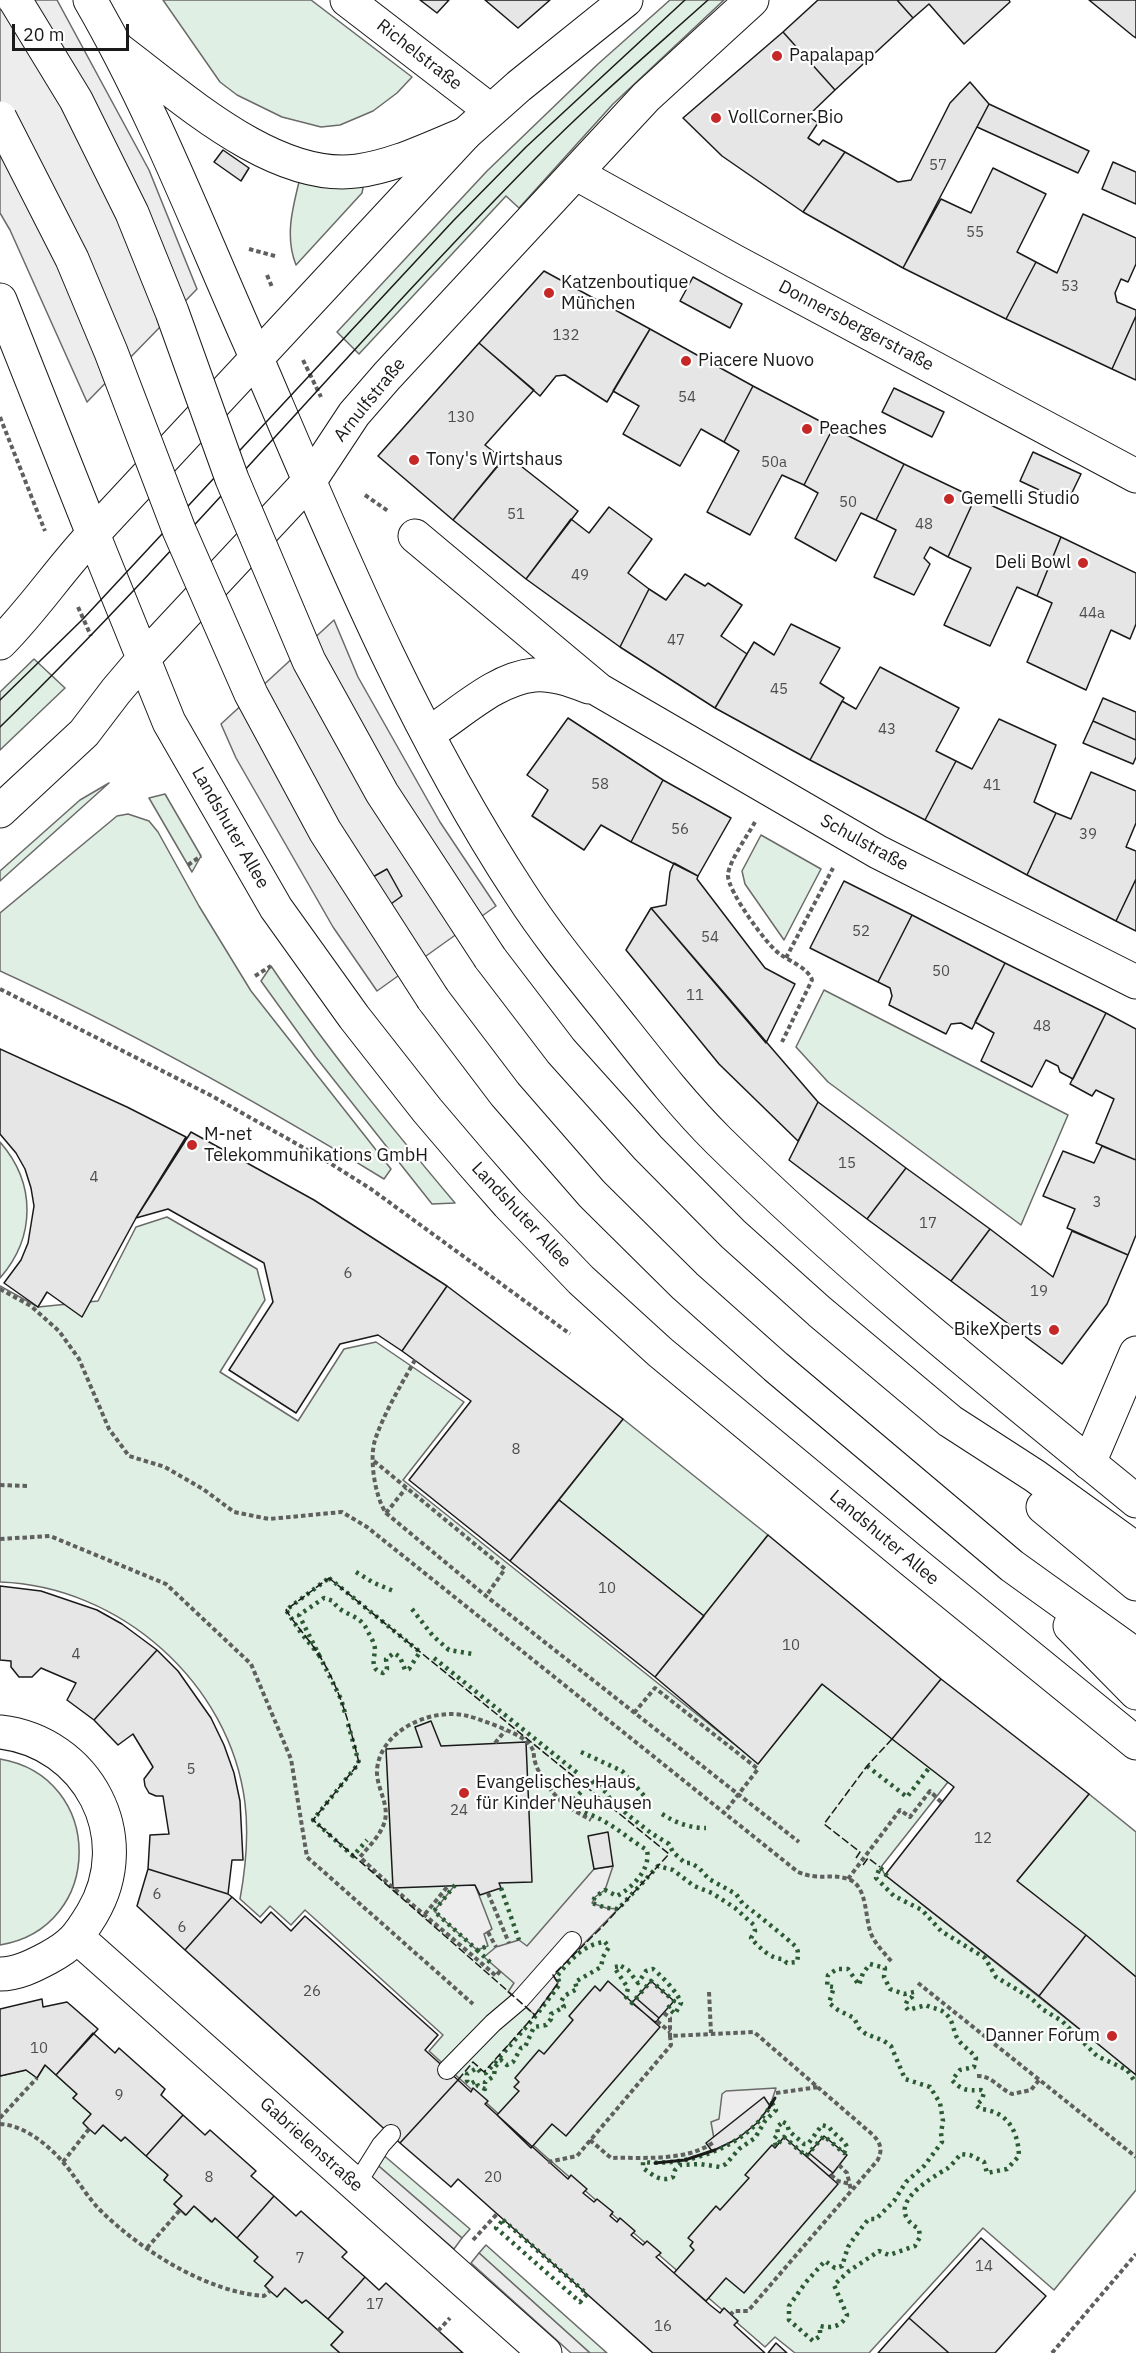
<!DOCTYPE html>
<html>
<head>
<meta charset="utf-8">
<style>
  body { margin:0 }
  #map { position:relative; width:1136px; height:2353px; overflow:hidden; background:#fff; font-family:"IBM Plex Sans",sans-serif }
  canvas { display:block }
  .scale { position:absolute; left:12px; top:24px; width:117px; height:27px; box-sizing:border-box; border:3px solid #1a1a1a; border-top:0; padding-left:8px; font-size:18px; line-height:21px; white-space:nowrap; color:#1a1a1a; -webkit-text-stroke:4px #fff; paint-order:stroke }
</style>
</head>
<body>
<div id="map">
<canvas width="1136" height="2353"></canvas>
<div class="scale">20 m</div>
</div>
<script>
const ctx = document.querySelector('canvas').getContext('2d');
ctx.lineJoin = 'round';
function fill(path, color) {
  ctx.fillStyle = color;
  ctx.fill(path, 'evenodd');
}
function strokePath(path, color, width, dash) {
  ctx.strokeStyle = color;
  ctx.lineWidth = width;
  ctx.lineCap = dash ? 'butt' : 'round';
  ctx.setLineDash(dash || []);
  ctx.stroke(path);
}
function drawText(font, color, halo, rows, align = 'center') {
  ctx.font = font + ' "IBM Plex Sans",sans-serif';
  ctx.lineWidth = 4.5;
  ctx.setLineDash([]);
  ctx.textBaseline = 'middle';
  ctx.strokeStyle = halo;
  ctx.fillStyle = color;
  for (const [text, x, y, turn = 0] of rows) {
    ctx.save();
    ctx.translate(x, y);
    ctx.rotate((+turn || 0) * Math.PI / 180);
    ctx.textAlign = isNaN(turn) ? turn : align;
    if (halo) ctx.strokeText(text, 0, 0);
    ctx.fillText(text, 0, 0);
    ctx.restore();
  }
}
const green = new Path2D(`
  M163,0H311L412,77L397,93L373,111L340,125L321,127L282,117L237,95L220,82Z
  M670,0H724L613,104L519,208L506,196L359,354L337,332L487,171L598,64Z
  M299,182L326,187L359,185L363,188L362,193L296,265C285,238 292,210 299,182Z
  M34,659L65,688L0,750V692Z
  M109,783L0,881V871L80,800Z
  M165,794L201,856L192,872L149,798Z
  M128,814L149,821L158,832L199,906L251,991L391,1169L384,1179C259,1103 133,1032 0,971V913L117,816Z
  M761,835L821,869L784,940L745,884L742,871Z
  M271,966C327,1049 391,1127 455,1203L432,1204L315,1056L261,981Z
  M824,990L1068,1115L1021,1225L828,1082L796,1047Z
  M0,1142C36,1183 36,1237 0,1278Z
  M167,1217L257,1269L265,1300L220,1372L298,1421L344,1349L376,1342L464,1402L403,1480L758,1763L822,1684L948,1782L881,1867L885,1875L1136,2074V2190L1054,2290L983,2228L869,2353H795L775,2337L765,2347L544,2155L429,2051L443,2035L305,1910L291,1925L270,1906L260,1917L240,1899C246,1866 249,1836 245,1803C230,1683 120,1586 0,1582V1286L38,1307L98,1301L136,1227Z
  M623,1419L768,1535L704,1616L559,1500Z
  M0,1759C106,1777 105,1928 0,1945Z
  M1089,1794L1136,1832V1977L1017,1881Z
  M45,2065L77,2094L73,2098L91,2114L95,2133L103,2125L121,2141L125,2137L168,2175L164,2180L182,2196L174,2204L185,2215L194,2206L211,2222L215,2218L258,2257L255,2261L273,2277L265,2286L285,2288L302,2303L306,2300L343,2332L331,2345L340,2353H0V2076L26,2070L37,2078Z
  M381,2153L470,2229L462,2238L374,2162Z
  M486,2245L607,2353H590L479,2253Z`);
const parking = new Path2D(`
  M0,0H57L149,170L197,289L87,402L10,230L0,213Z
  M334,620L358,677L440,822L496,906L377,991L333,927L236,758L221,724Z
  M613,1866L605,1890L595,1897L592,1903L606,1908L618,1909L553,1975L558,1983L535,2015L508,1992L514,1983L484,1957L496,1947L519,1940L527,1946L594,1869Z
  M455,1885H475L492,1929L484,1934L488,1946L477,1950L434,1911Z
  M776,2088L770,2106L757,2123L737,2139L716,2150L711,2122L719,2119L722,2094L726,2091Z
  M374,2162L462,2238L454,2249L365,2172Z
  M479,2253L590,2353H571L471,2263Z`);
const building = new Path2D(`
  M420,0H449L437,13Z
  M485,0H550L518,28Z
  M818,0H897L913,18L835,90L783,32Z
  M897,0H1009L1010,2L964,44L929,4L913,18Z
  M1089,0H1136V38L1133,36Z
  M783,32L835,90L808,116L818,123L808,138L819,145L823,140L845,152L803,212L722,156L683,118Z
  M970,82L989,104L903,268L803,212L845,152L898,182L911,180L950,103Z
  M989,104L1089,151L1078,173L977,127Z
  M223,150L249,168L241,181L214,162Z
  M1113,162L1136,172V204L1102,189Z
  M993,168L1046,194L1017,252L1036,262L1006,319L903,268L941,199L971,213Z
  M1083,214L1136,238V264L1128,282L1121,279L1115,293L1117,302L1136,310V316L1112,369L1006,319L1036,262L1057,273Z
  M544,271L650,329L607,402L565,375L556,376L540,396L479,343Z
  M693,277L742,304L730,328L680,301Z
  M1136,316V380L1112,369Z
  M650,329L753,386L724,442L701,429L680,466L623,434L639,406L613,391Z
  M479,343L534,390L485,445L503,459L453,520L378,456Z
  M753,386L833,428L804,485L782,475L750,535L707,512L739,451L724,442Z
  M894,388L944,412L932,437L882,412Z
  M833,428L904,464L876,520L861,513L836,561L795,538L818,493L804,485Z
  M1033,452L1081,474L1067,503L1020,481Z
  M507,455L578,511L526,579L453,520Z
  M904,464L975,498L948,557L930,547L924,558L930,564L914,595L874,577L896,530L876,520Z
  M975,498L1061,537L1037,596L1017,587L990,646L944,625L971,568L948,557Z
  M609,507L652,539L628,573L649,589L620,647L526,579L571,519L589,533Z
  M1061,537L1136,573V624L1130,639L1111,630L1086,690L1027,662L1052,603L1037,596Z
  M685,574L705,586L708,583L742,605L721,636L747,654L715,708L620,647L649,589L666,600Z
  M791,624L840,648L820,683L844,698L810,760L715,708L754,642L774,655Z
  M880,667L959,708L936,751L956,761L925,820L810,760L842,701L856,709Z
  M1103,698L1136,712V740L1093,721Z
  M568,718L663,780L631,842L601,825L584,850L532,816L548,790L527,775Z
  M999,719L1056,745L1034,802L1056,813L1027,875L925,820L956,761L972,769Z
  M1093,721L1136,740V757L1133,764L1083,743Z
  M1091,772L1136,791V823L1126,847L1136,851V879L1116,921L1027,875L1056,813L1071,819Z
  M663,780L731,818L698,876L631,842Z
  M674,863L698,876L697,879L765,968L795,984L766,1043L651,908L666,905L670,872Z
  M387,869L402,896L388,906L371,878Z
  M1136,879V931L1116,921Z
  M844,881L912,915L878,982L810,948Z
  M651,908L818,1102L798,1141L719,1064L626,950Z
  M912,915L1005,963L972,1029L961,1023L951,1024L946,1034L889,1005L892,996L890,988L878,982Z
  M1005,963L1106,1013L1073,1079L1060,1072L1058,1066L1046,1060L1032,1087L981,1061L994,1033L975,1022Z
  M1106,1013L1136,1029V1160L1096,1143L1114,1099L1096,1090L1092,1096L1070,1084Z
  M0,1049L127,1107L186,1137L136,1218L82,1317L47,1292L38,1307L4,1283L21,1260L28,1243L34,1206L31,1188L25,1169L16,1153L0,1134Z
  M818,1102L906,1168L867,1219L789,1160Z
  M191,1132L314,1200L447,1286L402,1351L378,1335L340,1344L296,1413L229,1370L273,1302L264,1263L168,1209L136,1218Z
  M1102,1146L1136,1160V1235L1128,1255L1067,1228L1075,1209L1043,1196L1063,1151L1094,1163Z
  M906,1168L990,1229L951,1281L867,1219Z
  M990,1229L1053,1277L1072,1231L1128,1255L1107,1304L1062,1364L951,1281Z
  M447,1286L623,1419L510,1561L409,1480L471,1401L402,1351Z
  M559,1500L704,1616L655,1677L510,1561Z
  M768,1535L941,1679L892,1739L822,1684L758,1764L655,1677Z
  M0,1586L41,1591L97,1610L122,1624L157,1650L94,1720L67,1700L76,1683L41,1668L32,1677H19L11,1667V1661L0,1660Z
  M157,1650L178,1671L211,1718L224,1745L234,1773L240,1801L243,1860H232L228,1894L148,1869L150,1835L169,1834L163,1796H156L149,1793L145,1786L144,1779L153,1767L133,1734L118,1745L94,1720Z
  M941,1679L1089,1794L1017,1881L1086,1935L1039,1996L885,1875L954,1787L892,1739Z
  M431,1721L441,1746L526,1742L532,1882L499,1883L501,1888L480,1895L475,1885L393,1888L386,1749L422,1747L415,1727Z
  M608,1832L613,1866L594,1869L588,1836Z
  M148,1869L228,1894L232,1897L185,1950L137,1906Z
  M232,1897L261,1923L271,1912L291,1931L305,1916L438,2035L425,2050L458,2080L400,2143L185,1950Z
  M1086,1935L1136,1977V2075L1039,1996Z
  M608,1981L660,2027L566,2136L552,2124L531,2148L497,2115L519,2091L514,2087L519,2082L515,2078L539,2050L544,2054L573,2020L569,2016L595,1986L600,1991Z
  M651,1981L674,2001L659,2018L636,1998Z
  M636,1998L659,2018L657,2021L655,2022L632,2003Z
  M42,1999L43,2007L67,2002L98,2029L56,2075L45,2065L37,2078L26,2070L0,2076V2009Z
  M93,2033L115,2053L119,2048L165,2089L161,2095L183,2115L146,2156L125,2137L121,2141L103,2125L95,2134L89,2129L83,2123L91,2114L73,2098L77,2094L56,2075Z
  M458,2080L471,2092L473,2088L488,2101L485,2104L568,2179L571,2175L587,2189L583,2193L594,2202L597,2199L613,2212L610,2216L617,2222L620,2218L635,2231L631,2235L643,2245L647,2241L661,2253L656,2257L710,2305L720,2313L724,2308L738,2321L734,2325L765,2353H653L458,2179L451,2187L400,2143Z
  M764,2097L770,2106L757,2123L737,2139L712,2151L706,2143Z
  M183,2115L205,2135L210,2130L256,2171L251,2176L274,2196L237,2238L215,2218L212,2222L194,2206L186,2215L174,2204L182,2196L164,2180L168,2175L146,2156Z
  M824,2136L847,2155L833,2173L809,2153Z
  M784,2137L838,2184L744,2293L726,2278L706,2301L674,2273L694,2250L690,2246L693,2242L688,2238L716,2206L720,2210L749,2178L745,2175L772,2145L775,2148Z
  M809,2153L833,2173L829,2176L806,2156Z
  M274,2196L296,2216L301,2211L347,2252L342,2257L365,2277L328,2319L306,2300L302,2303L285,2288L277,2297L270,2291L265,2286L273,2277L254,2261L258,2257L237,2238Z
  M981,2238L1046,2296L995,2353H949L909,2318Z
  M365,2277L379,2290L386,2283L463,2353H340L331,2345L343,2332L328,2319Z
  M909,2318L949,2353H878Z
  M776,2343L787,2353H768Z`);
const path = new Path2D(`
  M249,249L275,256
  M267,275L272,287
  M303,360L321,397
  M0,417L45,531
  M365,495L388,511
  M78,607L91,636
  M755,822C748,835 729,861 728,875C727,890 767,946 781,955C790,961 809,969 812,980L782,1042
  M188,865L201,856
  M786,958L833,868
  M255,976L271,966
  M0,989L212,1096L320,1157L371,1189L570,1334
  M0,1289L31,1306L59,1331L79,1359L109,1429L129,1456L165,1467L203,1489L234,1512L269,1519L342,1512L367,1527L798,1872C819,1881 831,1873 848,1879C869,1886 864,1920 872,1936C877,1946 885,1954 892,1962
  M415,1360C401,1385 384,1413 375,1440C369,1459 375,1497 386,1513L486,1596L799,1842
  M374,1461L505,1569L486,1596
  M0,1485L27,1486
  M386,1513L406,1488
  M0,1539L50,1536L166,1584L251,1664L291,1759L307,1857L473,2004
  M634,1713L655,1688L758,1769L724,1813
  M495,1743L505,1731
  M848,1879L900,1810L910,1817L930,1791L942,1803
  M488,1893L509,1943
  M425,1914L448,1886
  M488,1932L496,1947
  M500,1971L496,1976C451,1936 403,1899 360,1857C369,1846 382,1834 385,1820C389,1803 376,1787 377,1770C380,1730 432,1707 468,1716C480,1719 518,1733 526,1741C529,1743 532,1748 534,1752C532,1767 550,1791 562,1802C570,1809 581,1814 591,1820
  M918,1983L1136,2157
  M709,1992L711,2033
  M664,2013L670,2018V2036
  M657,2021L670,2032
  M977,2076C991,2075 1000,2089 1012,2094L1031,2090L1039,2080
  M776,2093L819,2087
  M0,2118L37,2078
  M0,2124C28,2125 58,2153 73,2175C82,2187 90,2200 101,2211C142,2251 207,2292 264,2296L270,2291
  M590,2140L611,2158C644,2157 686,2162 714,2142
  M63,2162L89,2129
  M548,2162L577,2156L671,2045L670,2036L754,2032L873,2135C881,2143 883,2151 877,2161L748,2311H734L731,2314
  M839,2165L847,2173L851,2190
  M831,2175L838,2181L850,2184
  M473,2240L497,2214
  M147,2248L180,2210
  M438,2331L450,2318
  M1052,2353L1136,2254`);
const service = new Path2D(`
  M447,2070L493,2023L519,2001L572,1941
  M356,2185L381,2145L391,2134`);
const minor = new Path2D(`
  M347,0L490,110
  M577,174L734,261L1136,476
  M415,536L599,690L878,852L1136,982
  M429,733C461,713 495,679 534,675C552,673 573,681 589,687
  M1089,1463L1136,1353
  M0,1732C88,1742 138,1837 92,1914C78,1937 72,1945 48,1958C33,1966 17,1974 0,1974
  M78,1938L545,2353`);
const secondary = new Path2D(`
  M257,359C335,541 411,727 520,893C545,932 575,969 604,1005C641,1051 676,1098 718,1140C849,1269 994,1385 1136,1501
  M0,643C34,609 60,569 93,534L169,722L276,908L354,1017L427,1110L473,1164L508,1204L581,1280L660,1352L911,1560L1136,1743
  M0,811L84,733L116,691L144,658`);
const primary = new Path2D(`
  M93,534L465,134L519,86L626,0
  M144,658L311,479L354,414L387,376L646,97L752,0`);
const trunk = new Path2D(`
  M90,0C156,114 203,239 257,359
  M119,50C182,97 274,182 357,171C395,166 430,148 465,134
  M0,300L93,534
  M490,958L561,1051L648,1148L733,1234L820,1312L950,1421L1035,1476L1136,1549
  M433,999L505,1094L592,1194L685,1286L776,1367L1012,1566L1136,1655
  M1043,1507L1136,1584
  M1070,1626L1136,1693`);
const tram = new Path2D(`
  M0,700L83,619L454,220L526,147L685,0
  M0,727C186,545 352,344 535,159C590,103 650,52 708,0`);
const trunkBridge = new Path2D(`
  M15,0L76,100L132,213L172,312L232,479L309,661L382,793L490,958
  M0,118L72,259L111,352L179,530L251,694L325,831L433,999`);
const hedge = new Path2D(`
  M356,1572L374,1583L396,1592
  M329,1578L420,1652L409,1669L405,1670L400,1657L394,1653L386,1659L387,1669L383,1673C370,1670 374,1660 375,1650C375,1644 371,1637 368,1632C360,1612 342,1617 333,1601L324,1598L299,1615L319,1655L301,1633L286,1610Z
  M412,1609L433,1636L449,1650L473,1654
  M319,1655L341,1699L345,1713
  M434,1658L580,1775
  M348,1724L359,1763L313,1820L353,1856L367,1840
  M581,1752L622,1771L648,1800
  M867,1766L907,1797L929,1768
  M592,1781L607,1793L610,1799L628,1815L651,1833L669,1844L673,1852L685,1863H691L699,1868L709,1879L736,1894L743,1904C746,1905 794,1944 796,1947C799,1952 798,1956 797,1962L787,1963L783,1959C770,1959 759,1947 751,1938L755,1931L754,1925L735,1908L712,1893L694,1886L673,1870L658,1866L618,1909L606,1908L592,1903L595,1897L605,1890L617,1896C633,1887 651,1869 647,1850C633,1842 621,1831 607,1823C596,1816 584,1813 573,1806L574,1799Z
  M662,1814C676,1823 690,1828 706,1828
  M887,1876L880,1867L876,1878L894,1896L922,1910L941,1931L985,1958L996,1977L1031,1998L1042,2009L1062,2021L1097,2056L1127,2070L1136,2083
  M455,1885L434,1911L477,1950L488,1946
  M501,1888L519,1940
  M605,1942L609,1947L603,1957L601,1967L575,1982L577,1989L564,1996L561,2002L564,2007L551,2014V2019L546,2025L534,2027L525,2047L521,2048L513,2062L507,2065L501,2060L495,2067L494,2076L485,2082V2089L478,2086L476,2081L470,2084L467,2081V2074L477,2068L481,2073H486L534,2018L560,1984L557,1976C570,1960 584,1944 605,1942Z
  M477,1950L493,1965
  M870,1964L885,1968L884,1977L890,1989L904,1994L914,1992L912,1997L908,1999L905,2006L908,2010L926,2005C933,2009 941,2008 947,2015C954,2022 953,2033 959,2041C965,2048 971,2051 976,2058L974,2067L960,2070L952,2080C961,2090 967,2091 981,2090L984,2092L982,2100L976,2105L980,2109C1007,2111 1018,2130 1019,2156L1007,2169L987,2173L984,2162L970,2155L961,2154C957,2158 953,2164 948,2168C928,2180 881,2207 919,2229L920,2237L915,2246L889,2255L879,2251L849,2271L834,2285L847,2315C842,2326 832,2329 820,2326V2336L813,2341L789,2320V2306L806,2282L825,2261L835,2268L842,2266C844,2260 846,2253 848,2247C851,2242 864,2224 869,2219H876L894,2201L906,2182L924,2166L942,2142L941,2133L943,2121L940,2103L930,2087L905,2079L891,2046L884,2041L866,2034L859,2028L854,2018L838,2010L829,2003L834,1987L827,1986L828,1975L837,1969H848L859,1985L863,1973Z
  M621,1966L628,1970L638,1983L646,1971L653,1969C662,1976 678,1993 681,2003L675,2014L668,2008L674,2001L651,1981L632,2003L626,1997L628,1988L614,1967Z
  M772,2103L776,2110L765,2121L755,2138L739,2149L726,2164L720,2167L700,2164L680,2165L675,2170L673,2177C661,2183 653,2175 643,2168V2162C689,2167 749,2146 772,2103Z
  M783,2122L787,2124L789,2131L804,2144H808L822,2125L829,2127C834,2135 843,2138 847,2147L844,2153L824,2136L806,2156L784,2137L776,2146L774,2139L778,2134L777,2127Z
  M503,2220L587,2294L580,2302L496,2228Z`);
const fence = new Path2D(`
  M329,1578L669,1854L603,1926L553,1975L558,1983L535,2015L313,1820L359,1763C350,1726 340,1688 319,1655C309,1639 296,1626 286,1610Z
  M856,1858L860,1852L824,1824L867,1766L892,1739
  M863,1865L868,1858L880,1867
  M458,2080L473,2062L484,2072L535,2015`);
const wall = new Path2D(`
  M769,2108L775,2098
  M655,2163L685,2160L715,2150`);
const markers = [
  [777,56,6,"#c62828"],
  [716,118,6,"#c62828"],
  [549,293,6,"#c62828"],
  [686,361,6,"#c62828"],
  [807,429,6,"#c62828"],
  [414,460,6,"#c62828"],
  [949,499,6,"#c62828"],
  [1083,563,6,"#c62828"],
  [192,1145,6,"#c62828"],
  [1054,1330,6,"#c62828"],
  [464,1793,6,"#c62828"],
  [1112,2036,6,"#c62828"]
];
const numberNames = [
  ["57",938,166],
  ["55",975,233],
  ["53",1070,287],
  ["132",566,336],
  ["54",687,398],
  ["130",461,418],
  ["50a",774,463],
  ["50",848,503],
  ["51",516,515],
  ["48",924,525],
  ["49",580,576],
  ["44a",1092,614],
  ["47",676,641],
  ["45",779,690],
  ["43",887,730],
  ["58",600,785],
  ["41",992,786],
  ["56",680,830],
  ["39",1088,835],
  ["52",861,932],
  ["54",710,938],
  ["50",941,972],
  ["11",695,996],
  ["48",1042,1027],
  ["15",847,1164],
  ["4",94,1178],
  ["3",1097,1203],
  ["17",928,1224],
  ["6",348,1274],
  ["19",1039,1292],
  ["8",516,1450],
  ["10",607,1589],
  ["10",791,1646],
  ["4",76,1655],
  ["5",191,1770],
  ["24",459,1811],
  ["12",983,1839],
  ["6",157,1895],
  ["6",182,1928],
  ["26",312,1992],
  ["10",39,2049],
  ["9",119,2096],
  ["8",209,2178],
  ["20",493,2178],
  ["7",300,2259],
  ["14",984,2267],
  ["17",375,2305],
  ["16",663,2327]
];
const streetNames = [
  ["Richelstraße",419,55,38],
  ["Donnersbergerstraße",856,326,28],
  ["Arnulfstraße",370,400,-51],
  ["Landshuter Allee",230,828,60],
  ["Schulstraße",864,843,29],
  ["Landshuter Allee",521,1215,47],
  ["Landshuter Allee",884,1538,40],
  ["Gabrielenstraße",311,2145,42]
];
const poiNames = [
  ["Papalapap",789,56],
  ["VollCorner Bio",728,118],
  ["Katzenboutique",561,283],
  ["München",561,304],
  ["Piacere Nuovo",698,361],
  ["Peaches",819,429],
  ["Tony's Wirtshaus",426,460],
  ["Gemelli Studio",961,499],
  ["Deli Bowl",1071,563,"right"],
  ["M-net",204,1135],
  ["Telekommunikations GmbH",204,1156],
  ["BikeXperts",1042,1330,"right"],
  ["Evangelisches Haus",476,1783],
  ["für Kinder Neuhausen",476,1804],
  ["Danner Forum",1100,2036,"right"]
];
fill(green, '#e0efe3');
strokePath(green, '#6a6a6a', 1.5);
fill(parking, '#ededed');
strokePath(parking, '#6a6a6a', 1.5);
fill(building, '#e6e6e6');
strokePath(building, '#1a1a1a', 1.5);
strokePath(service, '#1a1a1a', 20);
strokePath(minor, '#1a1a1a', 35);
strokePath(secondary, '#1a1a1a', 35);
strokePath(primary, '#1a1a1a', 35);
strokePath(trunk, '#1a1a1a', 35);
strokePath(path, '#5f5f5f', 4, [4.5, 3]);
strokePath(service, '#fff', 18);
strokePath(minor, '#fff', 33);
strokePath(secondary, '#fff', 33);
strokePath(primary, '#fff', 33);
strokePath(trunk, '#fff', 33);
strokePath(tram, '#1a1a1a', 1.5);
strokePath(trunkBridge, '#1a1a1a', 35, []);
strokePath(trunkBridge, '#fff', 33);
strokePath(hedge, '#2b5a34', 4.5, [3, 4.5]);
strokePath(fence, '#1a1a1a', 1.5, [8, 3]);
strokePath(wall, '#1a1a1a', 3);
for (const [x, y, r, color] of markers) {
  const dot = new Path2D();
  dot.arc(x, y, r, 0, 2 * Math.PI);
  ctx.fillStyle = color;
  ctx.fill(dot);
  strokePath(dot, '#fff', 2);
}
drawText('15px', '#4d4d4d', null, numberNames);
drawText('18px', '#1a1a1a', '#fff', streetNames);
drawText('18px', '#1a1a1a', '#fff', poiNames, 'left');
</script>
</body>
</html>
